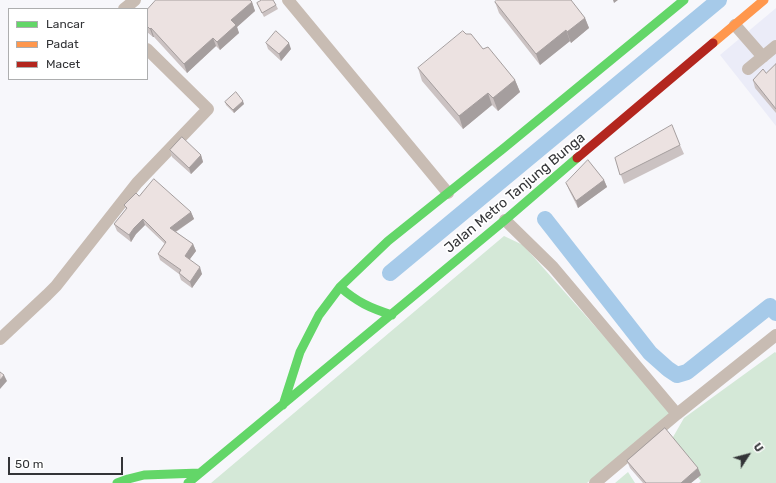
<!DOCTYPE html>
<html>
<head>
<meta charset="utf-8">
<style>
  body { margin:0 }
  #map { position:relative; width:776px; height:483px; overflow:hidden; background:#f7f7fb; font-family:Rubik,sans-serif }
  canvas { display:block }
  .legend { position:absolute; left:8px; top:8px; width:140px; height:72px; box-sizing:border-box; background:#fff; border:1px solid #adaeaf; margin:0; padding:5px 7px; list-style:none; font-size:12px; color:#333437 }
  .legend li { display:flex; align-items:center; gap:8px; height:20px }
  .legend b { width:20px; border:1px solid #adaeaf }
  .north { position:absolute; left:728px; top:435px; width:40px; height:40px; -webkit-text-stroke:3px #fff; paint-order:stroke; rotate:54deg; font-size:11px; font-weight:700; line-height:16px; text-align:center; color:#333437 }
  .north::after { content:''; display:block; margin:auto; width:14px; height:18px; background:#333437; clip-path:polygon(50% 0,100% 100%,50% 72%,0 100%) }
  .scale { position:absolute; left:8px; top:457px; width:115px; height:18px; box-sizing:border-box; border:2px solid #333437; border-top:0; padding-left:5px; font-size:12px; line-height:14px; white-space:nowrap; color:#333437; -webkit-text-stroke:3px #fff; paint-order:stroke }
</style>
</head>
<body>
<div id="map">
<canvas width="776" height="483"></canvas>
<ul class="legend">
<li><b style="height:5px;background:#63d668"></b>Lancar</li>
<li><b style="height:5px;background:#ff974d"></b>Padat</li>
<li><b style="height:5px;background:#b3261e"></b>Macet</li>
</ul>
<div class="north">U</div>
<div class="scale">50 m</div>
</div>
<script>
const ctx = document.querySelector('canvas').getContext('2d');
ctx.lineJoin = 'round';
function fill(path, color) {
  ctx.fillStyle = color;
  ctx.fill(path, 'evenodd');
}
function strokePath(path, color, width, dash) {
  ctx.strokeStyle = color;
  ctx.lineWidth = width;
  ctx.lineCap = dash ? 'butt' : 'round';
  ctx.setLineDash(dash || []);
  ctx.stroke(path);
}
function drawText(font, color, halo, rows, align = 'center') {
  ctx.font = font + ' Rubik,sans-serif';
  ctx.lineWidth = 3.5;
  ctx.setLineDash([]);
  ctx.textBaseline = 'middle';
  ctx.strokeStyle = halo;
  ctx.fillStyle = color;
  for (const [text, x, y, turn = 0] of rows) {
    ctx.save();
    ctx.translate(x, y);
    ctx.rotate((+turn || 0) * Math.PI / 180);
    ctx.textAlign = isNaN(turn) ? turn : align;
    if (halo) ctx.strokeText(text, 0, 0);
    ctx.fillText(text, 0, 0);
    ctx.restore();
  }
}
const built = new Path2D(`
  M776,8V126L720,55Z`);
const green = new Path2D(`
  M504,236L523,245L671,412L587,483H211Z
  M775,352L776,353V483H699L701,481L669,444L684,418Z
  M628,472L635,483H615Z`);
const canal = new Path2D(`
  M545,219L650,353L668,369L677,375L687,372L770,306L776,313
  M390,273L719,0`);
const street = new Path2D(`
  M288,0L448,193
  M124,9L135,0
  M735,25L763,57
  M748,69L776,46
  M505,220L553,267L677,414L776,335
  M0,339L47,295L56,286L137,183L208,109L147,49
  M595,483L677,414`);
const fast = new Path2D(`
  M340,287C357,302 370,308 392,315
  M283,405L300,352L319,315L340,287L388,241L504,148L684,0
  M117,483L128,479L144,475L200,473
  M188,483L505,220L577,158`);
const slow = new Path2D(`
  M713,43L764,0`);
const jam = new Path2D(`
  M577,158L713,43`);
const wall = new Path2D(`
  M252,2L255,11L237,27L239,33L220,50L216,46L187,73L154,37H153L147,32V10Z
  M495,2L585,18L589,28L571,43L570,41L540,65L499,13Z
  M257,3L276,5L278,9L264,17Z
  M266,43L291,49L281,61L268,49Z
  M483,49L515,80L520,92L498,111L492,105L463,129L422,81L418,68Z
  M776,64V113L755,88L753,80L766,73Z
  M225,102L244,104L234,113L226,105Z
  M680,145L684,154L624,184L615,158Z
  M170,150L201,155L203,162L191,174L172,157Z
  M604,180L607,187L578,208L569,190L566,183Z
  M139,196L191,212L194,219L176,232L193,244L196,251L189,260L202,274L192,288L181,280L179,274L160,260L158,254L165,244L145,225L136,234L131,242L117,231L114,224L126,209L124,205Z
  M627,461L701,475L691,483H643L630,468Z`);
const shadedWall = new Path2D(`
  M613,0H618L614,3Z
  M252,2L255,11L237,27L239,33L220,50L217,42L231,20Z
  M585,18L589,28L571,43L567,32Z
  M151,28L154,37H153L150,29Z
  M566,30L570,41L540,65L536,54Z
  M213,38L216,46L187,73L184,64Z
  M289,43L291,49L281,61L279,54Z
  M515,80L520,92L498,111L493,98Z
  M488,93L492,105L463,129L459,116Z
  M243,101L244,104L234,113L233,110Z
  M201,155L203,162L191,174L189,168Z
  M604,180L607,187L578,208L576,201Z
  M191,212L194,219L172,234L170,228Z
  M143,219L145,225L136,234L131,242L129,235L134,228Z
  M193,244L196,251L187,263L185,256Z
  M200,267L202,274L192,288L190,282Z
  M4,375L7,381L0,389V380Z
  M698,468L701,475L691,483H681Z`);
const building = new Path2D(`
  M156,0H250L252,2L231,20L236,25L217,42L213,38L184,64L151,28L150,29L147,26V10Z
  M262,0H273L276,5L262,13L257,3Z
  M497,0H571L585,18L567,32L566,30L536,54L495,2Z
  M276,31L289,43L279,54L266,43Z
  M463,31L466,34H471L483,49L488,47L515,80L493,98L488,93L459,116L418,68Z
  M776,64V109L753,80L763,69L766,73Z
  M236,92L243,101L233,110L225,102Z
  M672,125L680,145L620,175L615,158Z
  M182,137L201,155L189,168L170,150Z
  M588,160L604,180L576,201L566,183Z
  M154,179L191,212L170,228L193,244L185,256L200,267L190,282L179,273L181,270L158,254L166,242L143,219L134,228L129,235L114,224L127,208L124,205L136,193L139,196Z
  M0,372L4,375L0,380Z
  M665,428L698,468L681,483H646L627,461Z`);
const streetNames = [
  ["Jalan Metro Tanjung Bunga",515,193,-40]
];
fill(built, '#ebecf8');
fill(green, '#d4e8d7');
strokePath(canal, '#a6cae9', 16);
strokePath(street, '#c8bcb3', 12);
strokePath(fast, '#63d668', 9);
strokePath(slow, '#ff974d', 9);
strokePath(jam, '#b3261e', 9);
fill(wall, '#cbc2c2');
fill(shadedWall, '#a59e9e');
fill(building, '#ece2e1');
strokePath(building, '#a59e9e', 1);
drawText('14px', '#333437', '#fff', streetNames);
</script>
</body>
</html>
